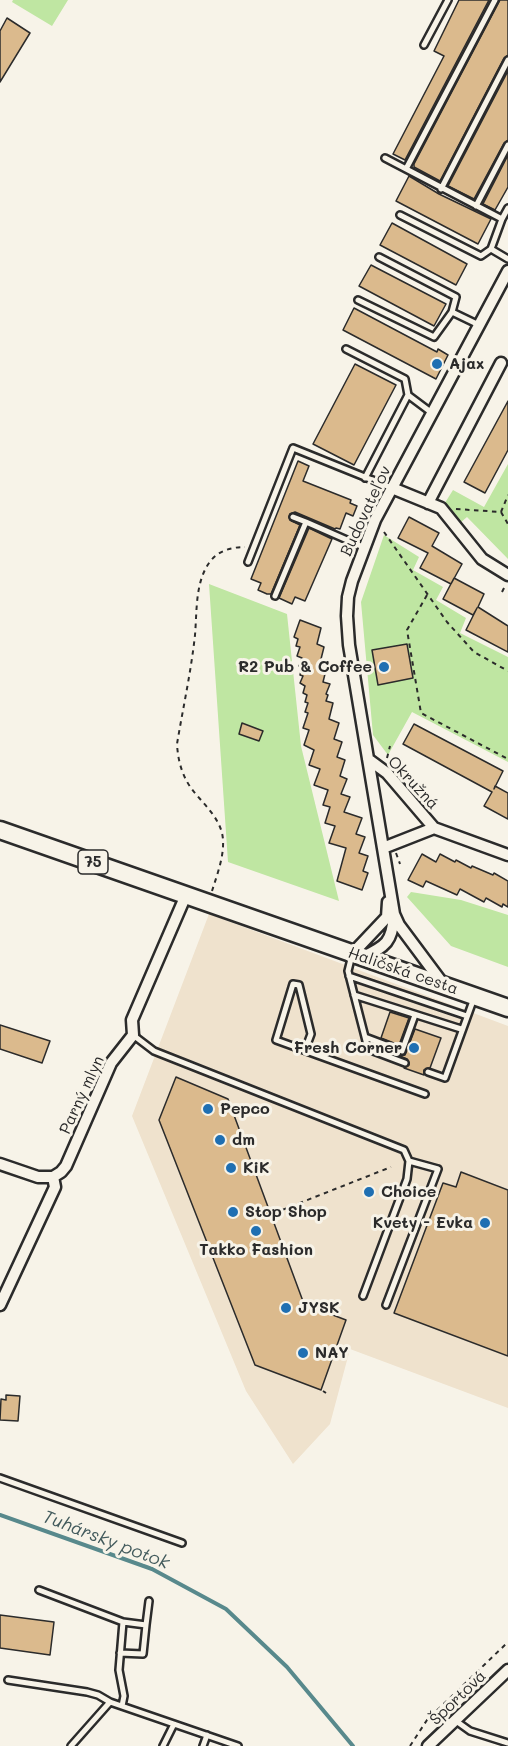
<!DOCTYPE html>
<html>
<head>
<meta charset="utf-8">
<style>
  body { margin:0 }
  canvas { display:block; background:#f7f3e8 }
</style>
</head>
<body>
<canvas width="508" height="1746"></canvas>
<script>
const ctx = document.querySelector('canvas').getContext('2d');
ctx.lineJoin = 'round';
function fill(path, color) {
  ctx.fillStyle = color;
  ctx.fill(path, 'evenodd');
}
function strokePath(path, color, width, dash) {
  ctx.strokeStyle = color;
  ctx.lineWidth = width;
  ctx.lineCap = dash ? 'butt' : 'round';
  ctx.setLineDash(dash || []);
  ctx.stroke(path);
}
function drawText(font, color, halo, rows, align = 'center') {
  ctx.font = font + ' Mali,sans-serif';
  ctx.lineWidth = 6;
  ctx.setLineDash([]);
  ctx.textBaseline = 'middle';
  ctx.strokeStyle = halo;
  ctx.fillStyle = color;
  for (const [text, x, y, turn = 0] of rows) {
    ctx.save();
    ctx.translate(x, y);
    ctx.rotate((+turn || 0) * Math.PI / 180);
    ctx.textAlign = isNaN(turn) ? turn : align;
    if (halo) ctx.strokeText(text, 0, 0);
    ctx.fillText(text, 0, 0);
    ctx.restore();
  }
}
const built = new Path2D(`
  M209,914L508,1026V1408L350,1349L330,1424L293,1464L246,1391L132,1116Z`);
const green = new Path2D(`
  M13,0H68L52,26L12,2Z
  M508,464V559L467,517L460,523L443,506L453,490L484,507Z
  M384,535L419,557L413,570L443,587L436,600L466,618L460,633L508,657V762L412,712L388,755L373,735L361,602Z
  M209,584L287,614L301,746L339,901L228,862Z
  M411,892L461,900L508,915V967L451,946L407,897Z`);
const stream = new Path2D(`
  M0,1515L152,1569L226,1609L287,1667L353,1746`);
const building = new Path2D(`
  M459,0H489L405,160L393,154L444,56L434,51Z
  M500,0H508V55L504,58L440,181L414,167V164Z
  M7,18L30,33L0,82V31Z
  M508,71V140L504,143L474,199L448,186Z
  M508,155V187L495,210L483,204Z
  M409,176L439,194L491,219L478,244L396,201Z
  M392,223L467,264L456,285L380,245Z
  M371,265L446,304L434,326L359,286Z
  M354,308L437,352L438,349L448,355L436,379L343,330Z
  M355,364L396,385L354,465L313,444Z
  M508,401V450L485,493L464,482Z
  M298,461L309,466L303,481L351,500L350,503L357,506L353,516L346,513L340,529L336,528L335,529L295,512L290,514V520L300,525L271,594H267L258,590L261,583L251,579Z
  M409,517L439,533L432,546L462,564L451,584L420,568L428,553L398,538Z
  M309,528L332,539L305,601L295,597L292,604L279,598Z
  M454,578L484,594L478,607L508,626V652L466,630L477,608L473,615L443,599Z
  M300,620L321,628L317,644L324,647L320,663L327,666L323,682L330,684L326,694L328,695L326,701L333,703L329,719L339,723L334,739L342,742L337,757L345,760L340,776L347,779L341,794L350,797L344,812L362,818L356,834L365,837L359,853L368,856L363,871L368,873L362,890L337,881L346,848L329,843L335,826L325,823L330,807L323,805L328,790L314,785L320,769L309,765L314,750L304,745L309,730L303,728L308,713L305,712L308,703L305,702L307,695L303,693L305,686L300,683L303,676L300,675L302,667L299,666L302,658L297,656L300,647L296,646L298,639L294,637Z
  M407,644L413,678L378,685L372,650Z
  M242,723L263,731L259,741L239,734Z
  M414,724L503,771L494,789L495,786L508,793V819L484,806L492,792L403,744Z
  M422,854L436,862L440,854L455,862L456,860L471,868L472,866L493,875L494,873L508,881V907L503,904L502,907L486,898L484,902L460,889L457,895L426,881L423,887L408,880Z
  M390,1012L409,1018L399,1045L381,1038Z
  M0,1025L50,1041L42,1063L0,1049Z
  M415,1029L441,1038L430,1068L424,1070V1075L404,1068L409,1065L407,1059L377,1047L400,1056L405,1055Z
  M176,1077L228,1099L304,1304L346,1320L321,1390L255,1365L159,1120Z
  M461,1172L508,1190V1356L394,1313L443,1183L456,1187Z
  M6,1395L20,1396L18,1421L0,1420L1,1399L6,1400Z
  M0,1615L54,1622L50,1655L0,1648Z`);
const path = new Path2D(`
  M456,509L501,512L508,495
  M501,512L508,524
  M384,532L447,622L474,652L508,671
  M502,592L506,584
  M427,595L407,630L421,713L508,759
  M387,758L390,746
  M396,853L400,864
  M212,891C217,875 224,857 223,840C222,819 203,804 191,788C182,775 178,761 177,744C183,708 191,672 195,635C197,612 195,583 209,563C217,551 231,547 245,547
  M282,1210L391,1167
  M323,1391L326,1393
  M410,1746L427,1720L508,1642`);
const service = new Path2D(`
  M424,45L448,0
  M385,158L502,219L491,249
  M406,169L495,0
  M441,189L508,60
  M476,206L508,145
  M400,215L481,256L491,249L508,259
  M502,219L508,208
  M379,257L456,297L452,312
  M358,300L434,337L452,312L479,325
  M346,349L405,379L408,395L432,413
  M365,478L408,395
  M293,517L306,522
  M248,562L293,448L392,488
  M275,596L306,522L363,547
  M352,955L348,971L365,1037L402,1051L415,1015
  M349,976L467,1016
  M354,995L461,1029
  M133,1035L154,1051L404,1150L409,1161L407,1179L363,1296
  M365,1037L368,1049L405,1063
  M305,1050L311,1034L299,985L293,984L276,1040L425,1094
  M428,1072L445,1078L474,998
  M386,1305L438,1169L409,1161
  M0,1478L182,1543
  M39,1590L123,1622L119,1670L124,1696L122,1706
  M123,1622L146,1625L149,1601
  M120,1653L143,1654L146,1625
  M8,1680L87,1692L98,1695L110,1702
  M456,1721L470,1731L508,1743
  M71,1746L110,1702L238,1746
  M163,1746L174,1724
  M203,1746L207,1735`);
const minor = new Path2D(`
  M392,488L441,508L482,559L508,575
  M428,503L501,363
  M368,759L387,773L434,828L508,855
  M383,848L434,828
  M353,953L387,917L388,902
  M363,957C386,946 392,942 394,916
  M443,984L399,925L394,914L349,645L347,616L348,597L352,581L375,520L508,271
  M0,1164L38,1177H53
  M0,1305L55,1187L53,1177L61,1172L66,1166L111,1063L133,1035L132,1020L186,895
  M428,1746L508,1670`);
const primary = new Path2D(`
  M0,830L508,1008`);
const markers = [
  [437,364,6,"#1f6fb2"],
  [384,667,6,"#1f6fb2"],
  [414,1048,6,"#1f6fb2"],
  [208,1109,6,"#1f6fb2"],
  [220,1140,6,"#1f6fb2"],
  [231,1168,6,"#1f6fb2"],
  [369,1192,6,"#1f6fb2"],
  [233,1212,6,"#1f6fb2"],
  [485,1223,6,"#1f6fb2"],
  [256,1231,6,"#1f6fb2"],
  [286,1308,6,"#1f6fb2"],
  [303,1353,6,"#1f6fb2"]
];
const shields = [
  [93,862,30]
];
const shieldNames = [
  ["75",93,862]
];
const poiNames = [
  ["Ajax",449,364],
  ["R2 Pub & Coffee",372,667,"right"],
  ["Fresh Corner",402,1048,"right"],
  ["Pepco",220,1109],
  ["dm",232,1140],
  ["KiK",243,1168],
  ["Choice",381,1192],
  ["Stop Shop",245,1212],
  ["Kvety - Evka",473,1223,"right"],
  ["Takko Fashion",256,1250,"center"],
  ["JYSK",298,1308],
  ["NAY",315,1353]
];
const streetNames = [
  ["Budovateľov",366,511,-65],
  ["Okružná",413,783,47],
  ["Haličská cesta",403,971,19],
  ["Parný mlyn",82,1095,-65],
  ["Športová",458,1698,-44]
];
const waterNames = [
  ["Tuhársky potok",106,1540,21]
];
fill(built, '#efe2cd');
fill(green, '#bfe6a2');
strokePath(stream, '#58898c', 4);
fill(building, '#dbba8d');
strokePath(building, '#2b2b2b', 1.5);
strokePath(service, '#2b2b2b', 10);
strokePath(minor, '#2b2b2b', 15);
strokePath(primary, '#2b2b2b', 21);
strokePath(path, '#2b2b2b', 2, [4.5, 4.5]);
strokePath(service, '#f7f3e8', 5);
strokePath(minor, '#f7f3e8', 10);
strokePath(primary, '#f7f3e8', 16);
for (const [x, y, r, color] of markers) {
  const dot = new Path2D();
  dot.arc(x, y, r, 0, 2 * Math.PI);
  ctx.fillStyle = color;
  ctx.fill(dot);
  strokePath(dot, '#f7f3e8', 2);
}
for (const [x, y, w] of shields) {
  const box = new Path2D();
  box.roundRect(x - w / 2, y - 12, w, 24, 4.5);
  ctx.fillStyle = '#f7f3e8';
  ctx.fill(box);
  strokePath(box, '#2b2b2b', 1.5);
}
drawText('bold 15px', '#2b2b2b', null, shieldNames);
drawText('bold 16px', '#2b2b2b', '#f7f3e8', poiNames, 'left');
drawText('16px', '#2b2b2b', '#f7f3e8', streetNames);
drawText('italic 18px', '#425a5c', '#f7f3e8', waterNames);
</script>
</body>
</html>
